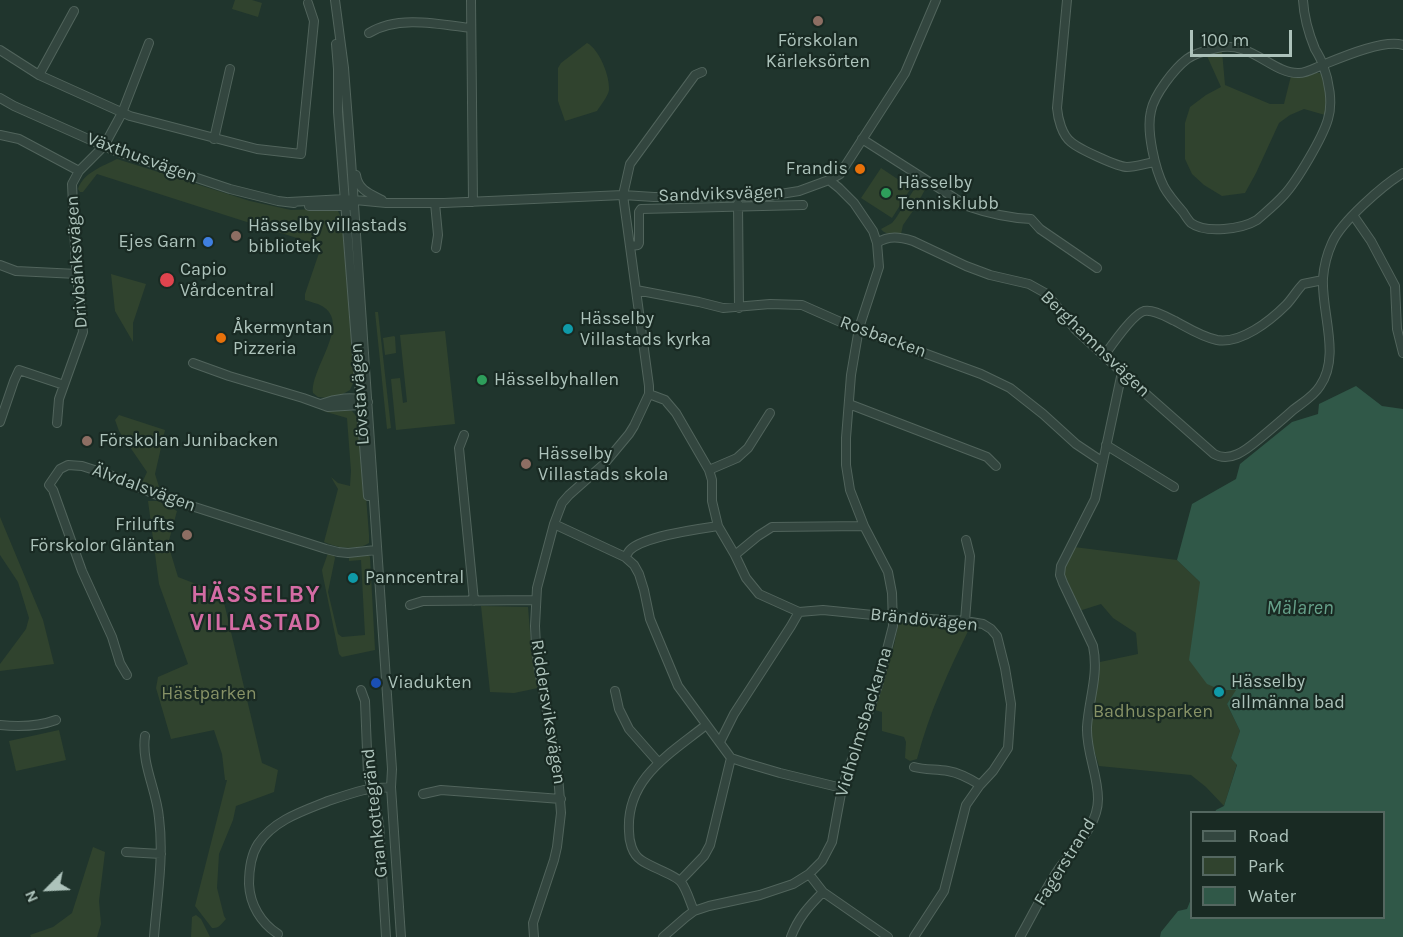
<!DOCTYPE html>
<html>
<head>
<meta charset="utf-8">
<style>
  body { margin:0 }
  #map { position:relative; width:1403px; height:937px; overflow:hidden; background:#20352d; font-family:Karla,sans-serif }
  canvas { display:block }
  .legend { position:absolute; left:1190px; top:811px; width:195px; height:108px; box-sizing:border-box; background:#192a23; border:2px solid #546760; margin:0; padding:8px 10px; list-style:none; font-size:18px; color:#adc3bb }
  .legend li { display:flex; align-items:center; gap:12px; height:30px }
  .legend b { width:30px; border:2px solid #546760 }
  .north { position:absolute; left:18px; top:859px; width:60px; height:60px; -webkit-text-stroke:4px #192a23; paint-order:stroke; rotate:246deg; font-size:16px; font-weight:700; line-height:24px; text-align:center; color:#adc3bb }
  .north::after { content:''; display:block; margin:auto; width:21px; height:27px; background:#adc3bb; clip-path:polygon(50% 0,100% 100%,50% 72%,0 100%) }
  .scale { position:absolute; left:1190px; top:30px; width:102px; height:27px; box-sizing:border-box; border:3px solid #adc3bb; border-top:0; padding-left:8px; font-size:18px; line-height:21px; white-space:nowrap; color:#adc3bb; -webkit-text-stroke:4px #192a23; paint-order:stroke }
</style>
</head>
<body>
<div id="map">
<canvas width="1403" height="937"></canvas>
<ul class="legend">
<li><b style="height:8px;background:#33463f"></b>Road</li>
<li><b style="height:16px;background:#30432e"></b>Park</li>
<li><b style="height:16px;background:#305848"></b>Water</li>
</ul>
<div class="north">N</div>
<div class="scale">100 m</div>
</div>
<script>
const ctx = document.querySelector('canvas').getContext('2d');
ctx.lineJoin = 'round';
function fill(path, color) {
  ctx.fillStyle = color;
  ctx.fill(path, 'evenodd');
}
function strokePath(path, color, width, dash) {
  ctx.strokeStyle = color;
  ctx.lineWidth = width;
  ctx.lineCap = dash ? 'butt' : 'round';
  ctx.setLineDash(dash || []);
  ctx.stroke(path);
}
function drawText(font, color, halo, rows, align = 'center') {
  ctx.font = font + ' Karla,sans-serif';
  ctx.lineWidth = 4.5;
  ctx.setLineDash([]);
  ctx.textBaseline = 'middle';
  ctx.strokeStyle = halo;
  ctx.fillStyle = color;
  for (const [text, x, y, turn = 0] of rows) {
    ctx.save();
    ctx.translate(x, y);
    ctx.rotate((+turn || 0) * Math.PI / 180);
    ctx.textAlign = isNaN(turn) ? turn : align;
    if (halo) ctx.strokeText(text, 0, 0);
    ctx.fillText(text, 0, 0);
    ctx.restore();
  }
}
const green = new Path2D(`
  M235,0H252L262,3L258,17L232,9Z
  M587,43C599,49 610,76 609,90C608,96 601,105 597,111L565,121L558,101V68L561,63Z
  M1222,51L1225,85L1270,104H1284L1291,76H1302L1315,73H1320C1329,85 1326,102 1325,115L1304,109L1290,115L1279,123L1256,173L1245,193L1222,196L1204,185L1192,174L1185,159V123L1190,107L1206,95L1221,87L1207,56Z
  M117,159L250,201L291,210L320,209L338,211L344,224L349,305L355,379L350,390L341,395L328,398L318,397L313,393C310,369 352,323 322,306C317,303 310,302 305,300V294L319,253L315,246L303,240L97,174L83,192H80L78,189C83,173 103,166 117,159Z
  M881,168L911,188L892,218L861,198Z
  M920,180L927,186L915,208L903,225L901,234C894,234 886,236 881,229L892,223L896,218Z
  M111,274L146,284L133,323V342L115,311Z
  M375,312H378L391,428L387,429Z
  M445,331L455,424L396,430L391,379L400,378L403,403L407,402L400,335Z
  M394,336L395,337L396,353L385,355L383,338Z
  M323,411H352L357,417L361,431L369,535V543C357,551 337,548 324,542L338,489L331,477L338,483L350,486L351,471L347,418Z
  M119,415L165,430L155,474L160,490L141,485L147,472L119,431L115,420Z
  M148,501H158L177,511L168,544L178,577L222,594L262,763L278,770L274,792L236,806L233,820L219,854L217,888L224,916L226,919C222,923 219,929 212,928L195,906L227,780H225L222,754L214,730L171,739L156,688L158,677L188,664L159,584Z
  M0,517L43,620L54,664L0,671V664L26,629L29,618L18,582L0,555Z
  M1074,547L1177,560L1200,582L1237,690L1227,704L1240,731L1231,758L1237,764L1224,806L1206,787L1191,775L1099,766L1091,740V718L1100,662L1138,654L1136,633L1113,618L1101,604L1079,611L1065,579V565Z
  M328,553L334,555L335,558L328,592L338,634L342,637L365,635L361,560L349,561V555L368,554L370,557L375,650L342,657L339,654L323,576L322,570Z
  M481,606L528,607L531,644L538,688L514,693L490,692Z
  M903,621L970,627C949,670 929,713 917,759L910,761L905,758L906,742L904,737L882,731V712L875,710L894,645L898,626L899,623Z
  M59,730L66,760L16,771L9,741Z
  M93,847L105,852L99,901L101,924L97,937H31L30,935L53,927L72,913Z
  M196,915L201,919L210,937H191L192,917Z`);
const water = new Path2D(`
  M1356,386L1382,406L1403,409V937H1160L1161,932L1178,911L1187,909L1191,899L1192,918H1384V812H1215L1216,810L1224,806L1237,765L1231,758L1240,731L1227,704L1236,690H1221L1207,684L1189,660L1200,582L1177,560L1192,504L1236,479L1240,464L1292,422L1318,414L1319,404Z`);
const minor = new Path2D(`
  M335,0L344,68L351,160L392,769L391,787L401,937
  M471,0L473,202
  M1067,0L1057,108C1058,119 1062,135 1071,142C1079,149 1118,167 1127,167C1136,167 1147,163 1155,162
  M1303,0C1304,18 1308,32 1315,49C1318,54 1321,59 1323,65C1329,81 1333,103 1328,119C1323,137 1297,181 1284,195C1276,204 1266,212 1257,220C1242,229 1206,234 1191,223C1188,220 1185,215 1183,212C1176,204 1169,196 1164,187C1155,169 1146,131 1151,111C1154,95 1174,69 1187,59C1195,53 1208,50 1217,48C1251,40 1272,74 1299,73C1306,73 1313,69 1320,66C1340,58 1383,39 1403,45
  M369,33C397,15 439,24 470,28
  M336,44L338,69V112L368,496
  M0,50L39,75L130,116L257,149L301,154L314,21L308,3
  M39,75L74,11
  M0,98L14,106L113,150L230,189L278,201L294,203
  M0,135L19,139L79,171
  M214,139L230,69
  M862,139L967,206C987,213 1009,218 1031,219L1040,229L1097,268
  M356,175C358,190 370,194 382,200
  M289,202L345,199L386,203H444L623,195L654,197L768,196L799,191L829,180L840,174L905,73L936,0
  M435,203L438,235L436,248
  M738,204L739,308
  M309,206H351
  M1353,215L1371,241L1395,286L1397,329L1403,353
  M877,243C889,235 900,237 913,241L966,266L990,275L1029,284L1047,294L1075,329L1138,387L1214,454C1230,463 1246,450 1258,440C1270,430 1282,420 1293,410C1302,403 1314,396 1320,386C1341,356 1321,312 1323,278C1324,266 1327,254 1332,243C1341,222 1383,185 1403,173
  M631,246L638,245L639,243V212L641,209L803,205
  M0,265L16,271L77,274
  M636,290L699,302L723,308L770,304L802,305L845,324L981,374L1010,388L1043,414L1076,444L1103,462
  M1104,356C1111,346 1133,314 1144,311C1154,309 1166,317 1175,321C1188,328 1202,337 1217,340C1241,344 1270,321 1286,305C1292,299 1297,290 1303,284L1323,280
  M193,363L229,376L303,398L328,407L361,405L368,402C354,395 334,399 321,404
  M649,394L665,400L676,413L709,470L712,480V501L718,526L735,555L746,578L759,594L799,612L823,610L893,617L965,621L983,624L991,629L997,636L1005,668L1011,704L1008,748L993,771L980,785L966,805L944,891L914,937
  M849,404L987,457L996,466
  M0,422L14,381L19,370L64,385
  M57,423L59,399L83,332L76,267L72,184L79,171L104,146L122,113L149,43
  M464,435L459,448L474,601
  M1106,445L1174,487
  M709,470L737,458L748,448L770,413
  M554,524L625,557L634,565L639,574L644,590L650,619L678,686L731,758L746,763L780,773L842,788
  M735,555L758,536L772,527L864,526
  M625,557C627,555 628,552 630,550C644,536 698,529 718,526
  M410,605L423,601L536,600
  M965,621L970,556L966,540
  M127,675L120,663L112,637L82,571L53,490L49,485L60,469L68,465L82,466L110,475L154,494L326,549L338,552L348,553L376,550
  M361,690L365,701L368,775L372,789L379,824L386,937
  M615,691L619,709L629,729L659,763
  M0,725C19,727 37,727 56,720
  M145,736C141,764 157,791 159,818C164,857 157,897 154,937
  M720,742L734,714L791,626L799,612
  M914,767C925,770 936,769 948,771C960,773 969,778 980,785
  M423,794L441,790L561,799
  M126,852L161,854
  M809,874L823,892L888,937
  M680,881L704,856L710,845L731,758
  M694,911C690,902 687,890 681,882C674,874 650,867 641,860C632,854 629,841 629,831C626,778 670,754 706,725
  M278,934C261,923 250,905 249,884C249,871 251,855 258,844C274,820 303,811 328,801C340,797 352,793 364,790C373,788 382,788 391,787
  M534,937L533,923L554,860L557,847L561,813L558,775L544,694L539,671L536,646L535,626L537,588L554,524L562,503L569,495L604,464L629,434L634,426L649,394V386L623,195L630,164L695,75L702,72
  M663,937L686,917L694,911L709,906L760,895L793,884L809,874L822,861L832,842L842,788L878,685L893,626L892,593L888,572L864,526L850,490L846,465V438L851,375L859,328L879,267L877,243L873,231L854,203L839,188L829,180
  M791,937C798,918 809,906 823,892
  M1020,937C1033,914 1044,891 1058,870C1073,848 1098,827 1098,799C1098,774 1086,752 1087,727C1089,698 1099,675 1093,646L1063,583L1060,575L1061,566L1095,499L1122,372`);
const markers = [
  [818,21,6,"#8d6e63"],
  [860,169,6,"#e8710a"],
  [886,193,6,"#2e9e5b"],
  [236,236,6,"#8d6e63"],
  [208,242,6,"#3f7fe0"],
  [167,280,8,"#e0444e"],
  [568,329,6,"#0f9aa8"],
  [221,338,6,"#e8710a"],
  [482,380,6,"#2e9e5b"],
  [87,441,6,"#8d6e63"],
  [526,464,6,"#8d6e63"],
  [187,535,6,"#8d6e63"],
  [353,578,6,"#0f9aa8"],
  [376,683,6,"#1a4fb4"],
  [1219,692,6,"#0f9aa8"]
];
const poiNames = [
  ["Förskolan",818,41,"center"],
  ["Kärleksörten",818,62,"center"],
  ["Frandis",848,169,"right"],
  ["Hässelby",898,183],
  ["Tennisklubb",898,204],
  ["Hässelby villastads",248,226],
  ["bibliotek",248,247],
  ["Ejes Garn",196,242,"right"],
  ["Capio",180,270],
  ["Vårdcentral",180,291],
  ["Hässelby",580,319],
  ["Villastads kyrka",580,340],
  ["Åkermyntan",233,328],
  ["Pizzeria",233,349],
  ["Hässelbyhallen",494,380],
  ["Förskolan Junibacken",99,441],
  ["Hässelby",538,454],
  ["Villastads skola",538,475],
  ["Frilufts",175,525,"right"],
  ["Förskolor Gläntan",175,546,"right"],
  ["Panncentral",365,578],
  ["Hässelby",1231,682],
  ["allmänna bad",1231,703],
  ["Viadukten",388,683]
];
const streetNames = [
  ["Växthusvägen",142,158,20],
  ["Sandviksvägen",721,194,-2],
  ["Drivbänksvägen",77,262,-94],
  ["Rosbacken",883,337,20],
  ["Berghamnsvägen",1095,344,44],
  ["Lövstavägen",360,394,-94],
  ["Älvdalsvägen",144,488,20],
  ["Brändövägen",924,620,6],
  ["Riddersviksvägen",548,712,81],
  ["Vidholmsbackarna",864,722,-73],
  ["Grankottegränd",375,813,-96],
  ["Fagerstrand",1065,862,-58]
];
const parkNames = [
  ["Hästparken",209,694],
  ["Badhusparken",1153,712]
];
const waterNames = [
  ["Mälaren",1300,608]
];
const districtNames = [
  ["HÄSSELBY",256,595],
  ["VILLASTAD",256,623]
];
fill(green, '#30432e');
fill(water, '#305848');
strokePath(minor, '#51645c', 10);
strokePath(minor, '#33463f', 8);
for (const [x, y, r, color] of markers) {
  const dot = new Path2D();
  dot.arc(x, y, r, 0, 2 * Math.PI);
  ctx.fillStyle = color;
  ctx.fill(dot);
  strokePath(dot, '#192a23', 2);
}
drawText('18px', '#adc3bb', '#192a23', poiNames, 'left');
drawText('18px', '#adc3bb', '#192a23', streetNames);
drawText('18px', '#879266', '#192a23', parkNames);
drawText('italic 20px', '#66a18a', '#192a23', waterNames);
ctx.letterSpacing = '1.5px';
drawText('bold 24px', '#d46ca4', '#192a23', districtNames);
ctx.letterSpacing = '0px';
</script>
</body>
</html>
